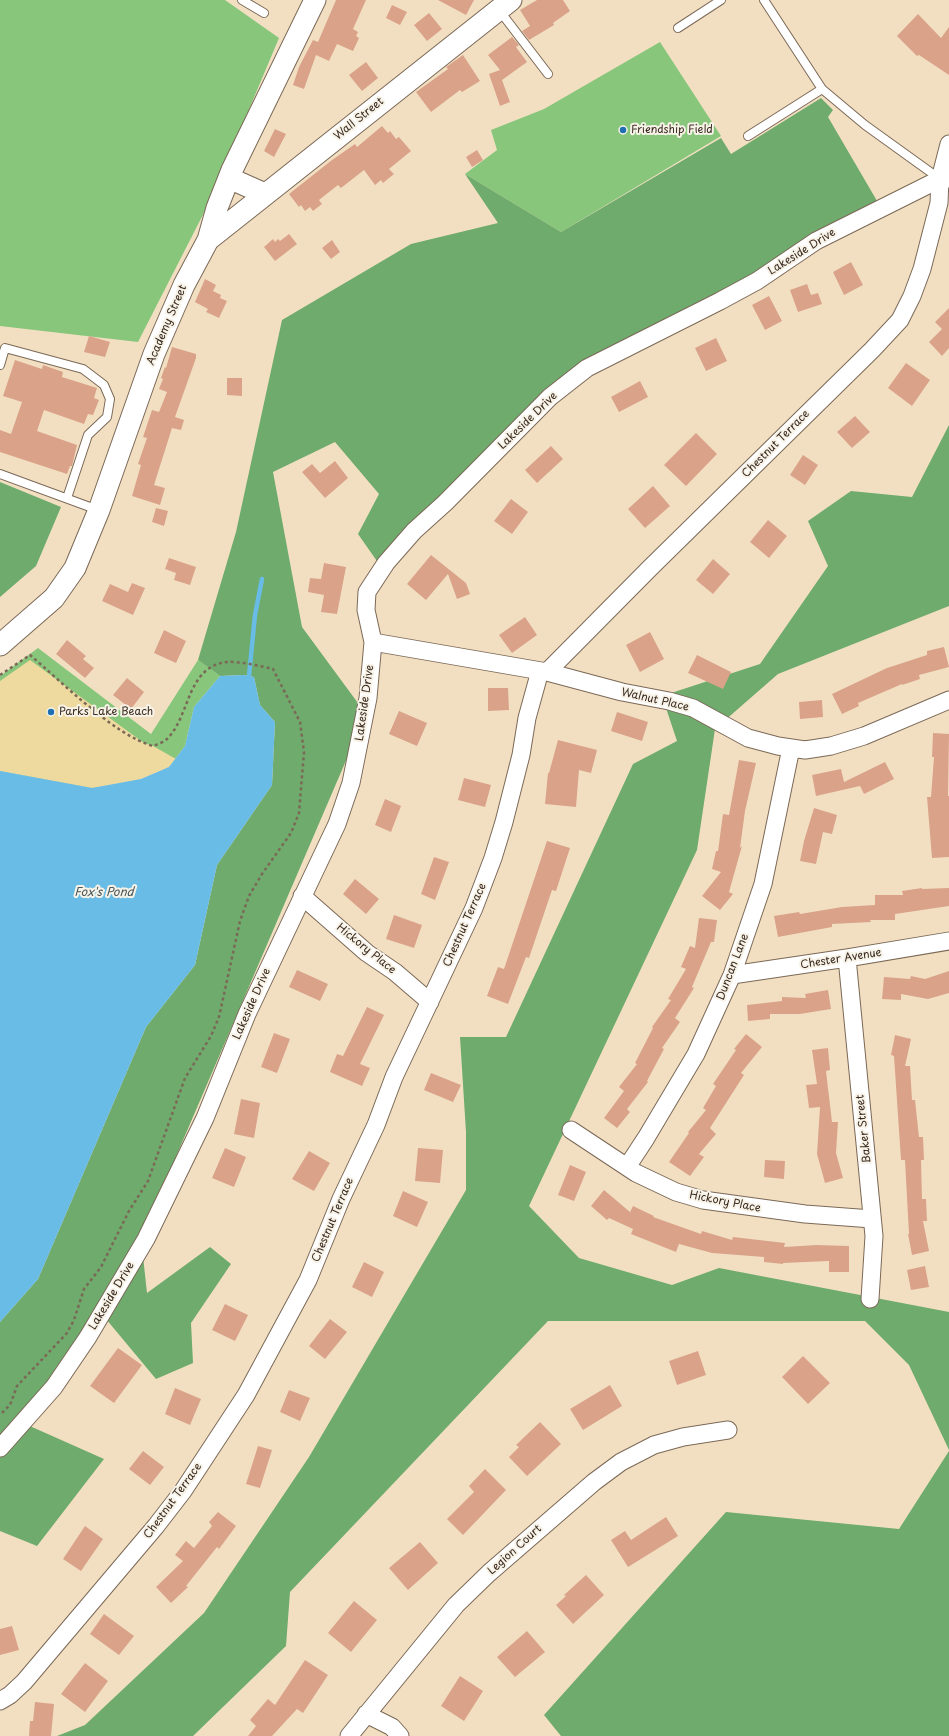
<!DOCTYPE html>
<html>
<head>
<meta charset="utf-8">
<style>
  body { margin:0 }
  canvas { display:block; background:#f2dfc2 }
</style>
</head>
<body>
<canvas width="949" height="1736"></canvas>
<script>
const ctx = document.querySelector('canvas').getContext('2d');
ctx.lineJoin = 'round';
function fill(path, color) {
  ctx.fillStyle = color;
  ctx.fill(path, 'evenodd');
}
function strokePath(path, color, width, dash) {
  ctx.strokeStyle = color;
  ctx.lineWidth = width;
  ctx.lineCap = dash ? 'butt' : 'round';
  ctx.setLineDash(dash || []);
  ctx.stroke(path);
}
function drawText(font, color, halo, rows, align = 'center') {
  ctx.font = font + ' "Playpen Sans",sans-serif';
  ctx.lineWidth = 4;
  ctx.setLineDash([]);
  ctx.textBaseline = 'middle';
  ctx.strokeStyle = halo;
  ctx.fillStyle = color;
  for (const [text, x, y, turn = 0] of rows) {
    ctx.save();
    ctx.translate(x, y);
    ctx.rotate((+turn || 0) * Math.PI / 180);
    ctx.textAlign = isNaN(turn) ? turn : align;
    if (halo) ctx.strokeText(text, 0, 0);
    ctx.fillText(text, 0, 0);
    ctx.restore();
  }
}
const green = new Path2D(`
  M0,0H225L279,38L213,195L138,342L0,326Z
  M660,42L721,136L561,232L465,174L497,150L491,130L544,109Z
  M38,648L151,734L198,660L220,676L194,707L185,746L169,767L92,788L0,771V676Z`);
const forest = new Path2D(`
  M821,98L833,110L828,117L880,206L617,348L379,564L358,534L379,494L335,442L273,472L302,627L366,714L141,1238L147,1293L210,1247L231,1264L191,1323L193,1363L156,1379L101,1313L23,1423L104,1459L37,1546L0,1531V1322L38,1279L146,1027L195,965L217,865L272,785L275,722L260,705L254,677L244,675L220,676L198,660L236,532L282,320L411,244L498,223L465,174L561,232L721,138L731,154Z
  M949,425V606L778,674L715,729L697,850L529,1206L579,1258L672,1285L719,1268L949,1312V1450L909,1365L865,1321H548L290,1592L286,1646L193,1736H57L85,1725L204,1613L309,1457L466,1190V1132L460,1037H506L633,764L677,741L662,696L760,664L828,566L808,521L851,491L912,497Z
  M0,482L61,507L36,566L0,597Z
  M949,1451V1736H561L544,1715L726,1512L899,1529Z`);
const sand = new Path2D(`
  M30,660L144,743L153,746L176,759L169,767L141,779L92,788L0,771V681Z`);
const water = new Path2D(`
  M244,675L254,677L260,705L275,722L272,785L217,865L195,965L146,1027L38,1279L0,1322V771L92,788L141,779L169,767L185,746L194,707L220,676Z`);
const stream = new Path2D(`
  M249,676L255,615L262,579`);
const building = new Path2D(`
  M336,0H366L353,29L358,32L356,36L359,38L353,51L337,44L329,61L316,55L304,89L293,85L299,67L313,40L318,42Z
  M438,0H474L466,15Z
  M537,0H563L570,11L553,23L554,25L529,40L522,31L530,26L520,10Z
  M392,5L407,12L400,25L386,18Z
  M429,13L442,29L427,41L414,25Z
  M918,14L941,38L949,27V75L919,55L917,56L897,36Z
  M512,37L519,45L516,47L527,62L502,80L510,102L500,106L489,74L500,70L488,55Z
  M463,55L480,81L462,92L460,90L431,112L416,92L448,69L446,67Z
  M366,62L378,78L362,91L349,75Z
  M382,126L388,133L390,131L396,139L399,137L411,151L389,169L394,174L383,183L381,180L375,185L364,170L341,188L338,185L319,200L322,204L313,211L310,207L305,211L301,205L299,207L289,194L332,160L355,144L357,147Z
  M275,129L286,134L274,157L264,151Z
  M477,150L483,160L472,167L466,157Z
  M289,234L297,244L275,261L264,247L273,239L275,242L278,239L280,241Z
  M332,240L340,252L331,259L322,248Z
  M851,262L863,285L844,295L833,272Z
  M205,279L216,285L213,291L221,295L220,298L227,301L219,318L206,312L208,309L195,302Z
  M807,284L811,295L818,293L822,304L798,312L790,290Z
  M769,296L782,321L765,330L752,305Z
  M949,308V348L942,356L929,342L942,329L935,322Z
  M89,336L110,342L105,357L84,352Z
  M716,338L727,361L706,371L695,348Z
  M172,347L196,354V358L175,417L184,420L181,430L172,428L154,485L165,488L160,505L132,496L141,465L138,464L147,438L143,437L152,410L159,412L167,392L159,389L163,379L161,378L165,367L166,368Z
  M15,360L42,369L43,365L63,372L62,377L97,388L94,398L99,400L93,415L88,414L84,424L44,410L37,431L77,445L72,466H70L67,474L0,452V430L11,434L22,402L3,396Z
  M906,363L930,380L912,406L888,388Z
  M227,378H242V396L227,395Z
  M640,381L648,397L619,412L611,397Z
  M855,416L870,432L852,448L837,432Z
  M696,433L717,454L686,486L664,465Z
  M551,446L563,459L537,483L525,470Z
  M803,455L818,465L805,485L790,475Z
  M335,461L348,478L325,498L302,472L312,464L320,473Z
  M653,486L670,506L645,528L628,509Z
  M511,499L528,512L512,534L494,521Z
  M156,508L168,511L164,526L152,522Z
  M768,520L787,536L769,558L750,542Z
  M431,555L466,583L470,594L457,599L448,574L426,600L407,584Z
  M169,558L196,567L190,585L174,580L176,573L165,569Z
  M713,559L730,574L713,594L696,580Z
  M324,563L346,567L337,614L321,612L324,595L308,592L310,578L321,579Z
  M132,583L145,588L133,615L102,601L110,584L128,592Z
  M525,617L537,635L512,653L499,635Z
  M164,630L186,641L176,663L154,653Z
  M650,632L664,659L640,672L626,645Z
  M67,640L86,656L83,659L94,668L85,678L56,654Z
  M944,647L949,667L919,675L920,679L902,685V684L858,703L859,706L842,714L832,694L887,668L927,655V651Z
  M697,655L731,672L723,689L688,673Z
  M127,678L144,692L131,709L113,695Z
  M488,688H508L509,710L488,711Z
  M822,700L823,717L800,719L799,702Z
  M399,711L427,723L417,746L389,734Z
  M617,712L648,722L642,741L611,731Z
  M933,733L949,734L948,796H949V857L932,858L927,797H931L934,757H932Z
  M558,740L597,750L591,773L579,770L576,807L545,804L548,773H549Z
  M739,760L756,763L745,811L740,848L742,846L729,892L733,894L720,910L702,896L721,872L712,869L716,851H718L723,814L729,815Z
  M885,762L894,779L864,794L860,786L816,796L812,775L841,769L844,782Z
  M464,778L491,785L485,807L458,800Z
  M385,799L401,806L391,832L375,825Z
  M814,808L837,815L832,834L823,832L816,864L800,861L804,841Z
  M547,841L570,848L556,891L552,890L529,958L526,957L508,1004L487,996L498,967L504,969Z
  M434,857L449,862L435,900L421,894Z
  M355,879L379,899L366,914L343,894Z
  M922,888V889L949,888V906L895,914V920H870L871,922L832,924V927L778,937L774,916L799,912L800,914L842,907L875,905V895H903L902,891Z
  M394,915L422,925L414,948L386,939Z
  M699,918L717,920L714,942H711L692,987L694,988L675,1018L680,1022L662,1048L664,1049L647,1081L648,1082L627,1109L630,1112L617,1128L604,1118L624,1091L619,1087L637,1064L635,1063L653,1028L652,1027L671,1000L668,999L686,969L681,967L690,946L695,948Z
  M297,970L328,984L320,1001L289,987Z
  M949,971V993L928,999L901,994V1000L882,999L884,977L910,979L911,976L925,979Z
  M828,990L831,1009L800,1014H770V1019L748,1021L747,1005L782,1001V997L806,998L805,994Z
  M367,1007L384,1015L360,1064L370,1068L362,1086L330,1072L337,1054L343,1056Z
  M274,1033L290,1039L277,1073L261,1067Z
  M746,1034L762,1047L741,1073L744,1075L710,1128L716,1134L699,1154L704,1157L690,1176L669,1162L689,1133L688,1132L706,1110L703,1108L716,1086L713,1084L736,1050L734,1049Z
  M895,1035L911,1039L905,1066H910L912,1100H915L919,1137H923L924,1160H921L922,1199H926L927,1221H923L929,1251L912,1255L908,1234H909L905,1160H901L894,1056L891,1055Z
  M828,1048L830,1070L826,1071L832,1122H838L836,1153L843,1178L825,1183L817,1154L820,1107L809,1108L806,1085L817,1084L812,1050Z
  M431,1073L461,1085L453,1102L424,1090Z
  M241,1099L260,1103L254,1138L234,1134Z
  M225,1148L246,1157L234,1187L212,1178Z
  M418,1148L443,1150L440,1183L415,1181Z
  M309,1151L330,1163L314,1191L292,1179Z
  M765,1160L785,1161L784,1179L764,1177Z
  M570,1165L586,1172L574,1201L558,1195Z
  M604,1190L630,1212L633,1206L654,1216L653,1217L701,1234L702,1231L732,1240L733,1237L785,1243L784,1247L817,1245L849,1246V1272H829V1261L783,1263V1264L764,1262V1257L712,1253L679,1244L676,1252L631,1234L633,1229L609,1218L607,1220L591,1206Z
  M403,1191L428,1202L417,1227L393,1216Z
  M364,1262L384,1272L372,1297L352,1287Z
  M925,1266L929,1287L911,1290L907,1270Z
  M225,1304L248,1315L235,1341L212,1330Z
  M330,1319L347,1332L325,1359L309,1346Z
  M118,1348L142,1365L114,1403L90,1386Z
  M698,1351L706,1375L677,1385L669,1361Z
  M803,1356L830,1383L808,1404L782,1377Z
  M610,1385L622,1406L583,1430L570,1409Z
  M175,1388L201,1399L190,1425L165,1414Z
  M289,1390L310,1398L300,1421L280,1412Z
  M540,1422L561,1444L527,1476L509,1457L519,1447L516,1445Z
  M258,1446L272,1450L260,1488L246,1484Z
  M143,1451L164,1467L150,1485L129,1469Z
  M485,1469L506,1490L463,1535L447,1519L474,1492L469,1486Z
  M218,1512L236,1526L219,1549L217,1547L186,1586L188,1587L171,1603L156,1587L183,1561L175,1555L186,1541L194,1548L212,1526L209,1522Z
  M666,1517L678,1536L628,1567L611,1540L625,1531L631,1540Z
  M85,1526L103,1539L81,1571L63,1559Z
  M420,1542L438,1563L408,1590L389,1568Z
  M586,1575L604,1595L573,1624L556,1605L566,1596L564,1595Z
  M354,1601L377,1620L351,1652L328,1633Z
  M104,1614L134,1636L119,1655L90,1634Z
  M12,1626L19,1650L0,1655V1629Z
  M527,1631L545,1652L515,1677L497,1657Z
  M305,1660L328,1675L303,1713L297,1709L272,1736H248L256,1726L250,1720L268,1699L275,1705Z
  M85,1663L108,1681L85,1712L61,1694Z
  M460,1676L483,1691L464,1721L441,1706Z
  M35,1702L54,1704L51,1736H29L30,1721H33Z`);
const path = new Path2D(`
  M0,675L30,655C62,682 114,735 153,746C158,744 164,742 167,739C191,715 186,667 227,662C239,661 260,666 273,669L300,722L304,752L299,813L291,833L262,874L249,896L240,921L219,1017L211,1036L185,1078L148,1181L129,1211L101,1267L84,1289L74,1320L67,1333L17,1386L10,1405L0,1415`);
const service = new Path2D(`
  M242,0L264,13
  M764,0L822,89L865,125L940,179
  M499,10L548,74
  M678,28L721,0
  M748,136L822,89
  M0,365L5,348L83,369L104,385L110,399L107,417L88,435L67,498
  M0,474L98,510`);
const minor = new Path2D(`
  M373,642L547,672L622,692L669,701L693,708L748,738L778,746L805,750L831,746L864,736L949,700
  M547,672L651,567L872,350L900,320L912,296L922,269L939,203L940,179L949,144
  M302,896L367,953L395,972L430,1002
  M847,958L874,1236L870,1299
  M732,975L847,958L949,941
  M571,1130L636,1173L676,1192L703,1200L805,1214L872,1219
  M627,1167L646,1138L696,1054L732,975L763,884L791,748
  M0,1448L54,1387L88,1337L146,1239L205,1118L247,1014L337,824L351,783L368,698L373,642L366,610L367,592L386,563L414,531L445,503L550,397L587,368L720,301L757,281L816,241L940,179H949
  M0,1701L10,1695L24,1682L156,1526L183,1491L246,1395L308,1280L341,1199L376,1125L394,1077L474,908L493,858L504,822L521,755L527,718L540,671
  M366,1714L392,1727L400,1736
  M349,1736L456,1605L489,1573L594,1482L621,1462L654,1445L683,1437L728,1430`);
const tertiary = new Path2D(`
  M229,178L265,194
  M208,240L511,0
  M0,645L54,598L75,568L99,510L154,354L184,285L208,240L217,208L232,170L315,0`);
const markers = [
  [623,130,4,"#1f6fb2"],
  [51,712,4,"#1f6fb2"]
];
const streetNames = [
  ["Wall Street",359,119,-39],
  ["Lakeside Drive",802,252,-32],
  ["Academy Street",167,325,-67],
  ["Lakeside Drive",528,421,-44],
  ["Chestnut Terrace",776,444,-45],
  ["Walnut Place",655,700,13],
  ["Lakeside Drive",365,703,-82],
  ["Chestnut Terrace",465,925,-66],
  ["Hickory Place",366,949,39],
  ["Chester Avenue",841,959,-9],
  ["Duncan Lane",733,967,-69],
  ["Lakeside Drive",252,1004,-66],
  ["Baker Street",864,1129,-96],
  ["Hickory Place",725,1202,11],
  ["Chestnut Terrace",333,1220,-67],
  ["Lakeside Drive",112,1296,-59],
  ["Chestnut Terrace",173,1501,-54],
  ["Legion Court",515,1550,-42]
];
const poiNames = [
  ["Friendship Field",631,130],
  ["Parks Lake Beach",59,712]
];
const waterNames = [
  ["Fox's Pond",104,893]
];
fill(green, '#88c67c');
fill(forest, '#6eab6c');
fill(sand, '#eeda9e');
fill(water, '#68bce5');
strokePath(stream, '#68bce5', 4.5);
fill(building, '#daa389');
strokePath(service, '#7b6957', 10);
strokePath(minor, '#7b6957', 19);
strokePath(tertiary, '#7b6957', 23);
strokePath(path, '#7b6957', 2.5, [3, 3]);
strokePath(service, '#fff', 8);
strokePath(minor, '#fff', 17);
strokePath(tertiary, '#fff', 21);
for (const [x, y, r, color] of markers) {
  const dot = new Path2D();
  dot.arc(x, y, r, 0, 2 * Math.PI);
  ctx.fillStyle = color;
  ctx.fill(dot);
  strokePath(dot, '#f7f3e8', 1.5);
}
drawText('11px', '#3b2a1e', '#f7f3e8', streetNames);
drawText('11px', '#3b2a1e', '#f7f3e8', poiNames, 'left');
drawText('italic 12px', '#48565a', '#f7f3e8', waterNames);
</script>
</body>
</html>
